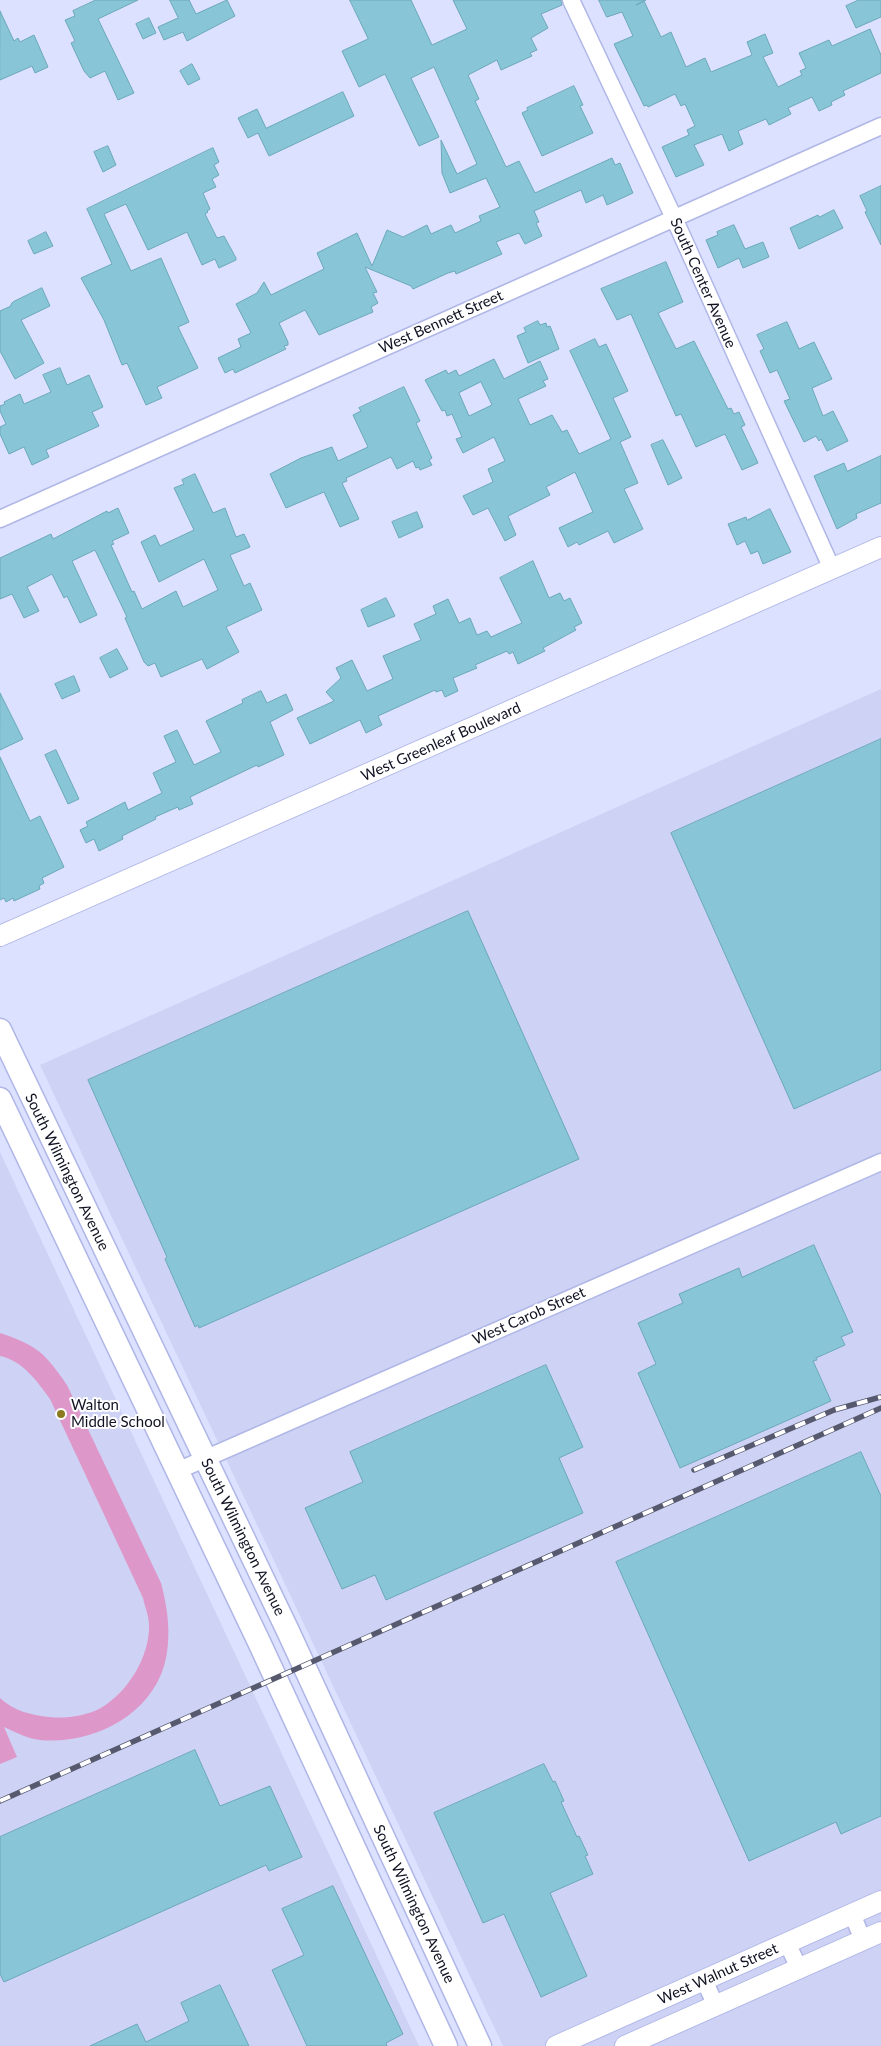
<!DOCTYPE html>
<html>
<head>
<meta charset="utf-8">
<style>
  body { margin:0 }
  canvas { display:block; background:#dce1ff }
</style>
</head>
<body>
<canvas width="881" height="2046"></canvas>
<script>
const ctx = document.querySelector('canvas').getContext('2d');
ctx.lineJoin = 'round';
function fill(path, color) {
  ctx.fillStyle = color;
  ctx.fill(path, 'evenodd');
}
function strokePath(path, color, width, dash) {
  ctx.strokeStyle = color;
  ctx.lineWidth = width;
  ctx.lineCap = dash ? 'butt' : 'round';
  ctx.setLineDash(dash || []);
  ctx.stroke(path);
}
function drawText(font, color, halo, rows, align = 'center') {
  ctx.font = font + ' Lato,sans-serif';
  ctx.lineWidth = 4;
  ctx.setLineDash([]);
  ctx.textBaseline = 'middle';
  ctx.strokeStyle = halo;
  ctx.fillStyle = color;
  for (const [text, x, y, turn = 0] of rows) {
    ctx.save();
    ctx.translate(x, y);
    ctx.rotate((+turn || 0) * Math.PI / 180);
    ctx.textAlign = isNaN(turn) ? turn : align;
    if (halo) ctx.strokeText(text, 0, 0);
    ctx.fillText(text, 0, 0);
    ctx.restore();
  }
}
const built = new Path2D(`
  M881,689V2046H503L40,1065Z
  M0,1152L245,1675L419,2046H0Z`);
const green = new Path2D(`
  M0,1333C38,1346 44,1352 67,1385L161,1583C168,1609 172,1639 164,1666C149,1717 90,1745 40,1740C28,1739 15,1732 4,1727L17,1757L0,1764V1698C14,1711 31,1715 49,1717C65,1719 86,1716 101,1708C128,1692 150,1656 149,1625C149,1616 145,1607 143,1598L50,1399C37,1381 23,1361 0,1356Z`);
const building = new Path2D(`
  M96,0H138L98,19L134,93L118,100L105,71L90,78L84,71L71,43L75,41L65,20L75,16L73,11Z
  M170,0H189L196,14L227,0L235,16L187,41L183,32L164,40L158,27L178,18Z
  M350,0H411L432,45L467,29L453,0H561L562,5L541,14L548,28L531,38L537,50L530,53L532,56L501,70L497,60L468,75L479,99L475,101L506,167L519,161L535,193L612,158L615,165L620,163L633,193L607,205L603,195L586,203L581,190L534,211L539,222L536,223L542,236L525,244L519,233L496,242L502,254L456,274L455,271L448,273L413,289L411,286L365,267L377,292L373,293L378,303L371,307L373,312L319,335L305,310L279,323L288,342V345L284,346L286,349L235,373L233,369L225,373L218,358L241,347L238,339L251,333L236,304L257,293L264,282L271,295L324,269L317,253L357,233L372,266L387,230L403,237L427,225L431,234L451,225L455,233L481,221L479,216L500,207L486,178L450,193L442,173L441,140L457,174L477,164L434,67L411,78L439,137L419,146L385,74L359,87L342,51L368,39Z
  M599,0H646L636,5L644,1L661,37L671,32L686,67L705,58L711,72L752,55L747,42L765,34L773,53L763,57L778,87L802,75L800,71L806,68L799,53L829,40L832,46L870,29L881,55V73L843,91L845,95L831,102L832,105L819,111L812,97L788,108L791,114L769,125L766,119L738,131L743,144L729,151L722,134L694,145L704,165L676,177L662,147L689,135L687,130L695,126L685,104L681,106L675,94L648,107L647,105L644,106L614,44L633,36L622,12L607,17Z
  M859,0H881V17L856,28L846,6Z
  M0,11L14,41L18,38L20,42L34,35L48,67L35,73L32,66L0,80Z
  M149,18L156,33L143,39L136,24Z
  M192,64L200,79L188,85L180,71Z
  M574,86L583,105L580,106L593,133L542,156L522,113L528,110L527,108Z
  M343,92L354,116L269,156L258,133L248,138L238,118L257,109L266,128Z
  M108,146L116,165L103,172L94,152Z
  M213,148L219,162L214,165L219,175L212,179L216,187L203,193L210,209L207,211L208,212L205,214L217,238L224,236L236,258V260L219,268L215,259L202,265L187,232L148,250L126,204L104,214L131,271L161,258L189,322L178,327L198,368L157,387L162,398L146,405L127,363L122,365L104,320L81,278L112,264L87,209Z
  M881,186V245L865,212L867,211L860,196Z
  M834,210L843,228L799,249L790,228L818,215L819,217Z
  M734,225L745,249L763,242L769,257L743,268L739,258L718,268L706,240L718,235L717,232Z
  M46,232L53,246L34,254L28,241Z
  M666,262L683,302L658,313L676,349L694,341L728,409L731,408L734,414L739,412L745,425L741,427L758,463L742,470L725,434L696,447L681,414L676,416L631,314L617,320L601,289Z
  M42,288L50,306L21,320L44,363L15,379L0,351V311L11,306V304L13,302Z
  M538,321L540,325L546,323L547,327L550,326L559,349L528,363L517,336L526,332L524,328Z
  M787,322L799,349L814,342L832,379L812,388L823,416L833,411L848,441L827,451L821,439L819,441L816,436L804,442L784,401L790,399L777,370L770,373L760,351L764,349L757,335Z
  M595,339L599,347L606,344L628,391L613,398L631,437L620,442L638,483L624,489L643,529L614,543L608,531L579,545L577,542L568,547L559,528L593,512L575,472L546,487L550,495L508,516L516,535L505,541L488,508L473,515L463,496L493,482L488,469L505,461L494,437L463,453L456,439L462,437L452,414L447,416L445,410L442,411L425,380L446,370L448,374L456,370L459,376L494,359L504,379L540,361L548,379L543,381L546,386L518,399L530,425L552,415L562,432L567,430L579,454L611,439L570,351ZM481,382L492,405L469,416L459,393Z
  M60,368L67,385L89,375L103,407L92,412L99,426L46,450L49,457L32,465L24,447L9,454L0,434V427L6,424L0,411V406L5,404L4,402L20,394L24,404L51,392L43,375Z
  M404,387L420,421L416,423L432,458L429,460L432,465L420,470L419,467L416,468L413,461L397,469L391,457L346,478L347,481L342,483L359,519L340,527L324,492L286,508L270,474L301,458L332,447L338,461L368,447L353,415L361,411L359,408Z
  M663,440L682,478L668,485L651,445Z
  M881,456V503L856,514L857,518L837,529L814,476L844,463L847,471Z
  M195,474L213,513L225,508L236,537L244,534L250,547L230,555L244,586L250,583L262,610L226,627L239,652L207,669L202,659L161,677L155,663L148,666L144,662L125,618L127,617L95,550L72,561L97,615L80,623L67,596L64,598L52,574L27,587L39,611L24,618L12,594L0,599V558L51,534L53,539L107,511L108,513L118,508L129,533L112,541L114,544L111,545L132,592L134,591L142,609L176,591L183,607L218,590L204,559L159,582L141,542L155,535L160,546L194,530L174,488L184,484L182,480Z
  M770,509L791,552L763,564L758,551L751,554L745,541L737,545L728,524L746,517L747,520Z
  M417,512L423,527L399,538L392,522Z
  M533,561L549,598L560,593L564,601L570,598L582,623L574,627L576,630L543,648L545,651L518,664L513,652L509,654L507,651L475,665L477,668L453,678L458,691L445,697L442,690L436,692L435,690L378,716L382,725L366,733L360,720L310,744L297,718L334,701L326,692L341,678L336,668L352,660L367,691L393,679L383,656L421,640L414,624L436,614L433,606L448,599L459,623L470,618L477,635L487,631L491,637L522,623L500,578Z
  M386,598L395,616L368,627L361,610Z
  M117,649L128,669L110,678L100,658Z
  M74,676L80,691L62,699L55,684Z
  M261,691L267,703L286,694L293,710L270,722L284,755L258,767L257,765L190,797L193,804L179,810L178,807L155,817L156,819L122,836L123,839L99,851L94,839L86,843L80,830L88,826L86,822L125,802L128,810L162,793L153,773L176,762L164,736L177,730L194,765L221,752L206,721L243,703L242,700Z
  M0,693L23,739L0,750Z
  M881,739V1070L794,1109L671,833Z
  M56,750L79,799L68,804L45,755Z
  M0,757L30,821L40,816L64,867L42,878L44,883L39,886L40,889L14,901L13,898L6,902L4,898L0,900Z
  M468,911L579,1159L199,1328L198,1325L195,1327L165,1259L167,1257L88,1080Z
  M814,1245L853,1332L841,1337L845,1345L816,1358L817,1360L813,1361L831,1401L680,1468L638,1373L656,1364L638,1323L683,1303L679,1294L739,1268L742,1277Z
  M546,1365L583,1447L559,1458L583,1513L386,1600L375,1575L342,1589L305,1508L363,1482L350,1452Z
  M861,1452L881,1496V1816L841,1834L836,1822L749,1861L616,1562Z
  M195,1750L220,1806L270,1786L302,1857L269,1871L266,1865L4,1982L0,1974V1837Z
  M544,1764L553,1782L555,1781L564,1801L561,1802L577,1837L579,1836L588,1855L585,1856L593,1874L550,1893L587,1976L541,1997L504,1914L483,1923L434,1813Z
  M333,1886L403,2034L386,2043L387,2046H307L272,1970L304,1955L282,1909Z
  M220,1985L249,2046H90L137,2024L146,2042L189,2021L181,2003Z`);
const minor = new Path2D(`
  M571,0L674,218L832,569
  M0,519L881,126
  M177,1471L881,1162
  M852,1914L863,1940
  M787,1943L799,1968
  M704,1980L716,2006`);
const tertiary = new Path2D(`
  M0,936L881,547
  M556,2046L881,1901
  M625,2046L881,1932`);
const secondary = new Path2D(`
  M0,1030L287,1629L480,2046
  M0,1099L259,1642L446,2046`);
const rail = new Path2D(`
  M694,1470L834,1410L881,1397
  M0,1801L881,1408`);
const markers = [
  [61,1414,5,"#8b7a20"]
];
const streetNames = [
  ["South Center Avenue",703,283,66],
  ["West Bennett Street",441,322,-24],
  ["West Greenleaf Boulevard",441,742,-24],
  ["South Wilmington Avenue",67,1172,64],
  ["West Carob Street",529,1316,-24],
  ["South Wilmington Avenue",243,1537,64],
  ["South Wilmington Avenue",414,1904,65],
  ["West Walnut Street",718,1974,-24]
];
const poiNames = [
  ["Walton",71,1405],
  ["Middle School",71,1422]
];
fill(built, '#ced3f5');
fill(green, '#de97c9');
fill(building, '#87c5d7');
strokePath(building, '#6ba8ba', 1);
strokePath(minor, '#b0b7e7', 19);
strokePath(tertiary, '#b0b7e7', 22);
strokePath(secondary, '#b0b7e7', 25);
strokePath(minor, '#fff', 16);
strokePath(tertiary, '#fff', 20);
strokePath(secondary, '#fff', 22);
strokePath(rail, '#575a6f', 5.5);
strokePath(rail, '#fff', 4, [11]);
for (const [x, y, r, color] of markers) {
  const dot = new Path2D();
  dot.arc(x, y, r, 0, 2 * Math.PI);
  ctx.fillStyle = color;
  ctx.fill(dot);
  strokePath(dot, '#fff', 2);
}
drawText('15px', '#111323', '#fff', streetNames);
drawText('15px', '#111323', '#fff', poiNames, 'left');
</script>
</body>
</html>
